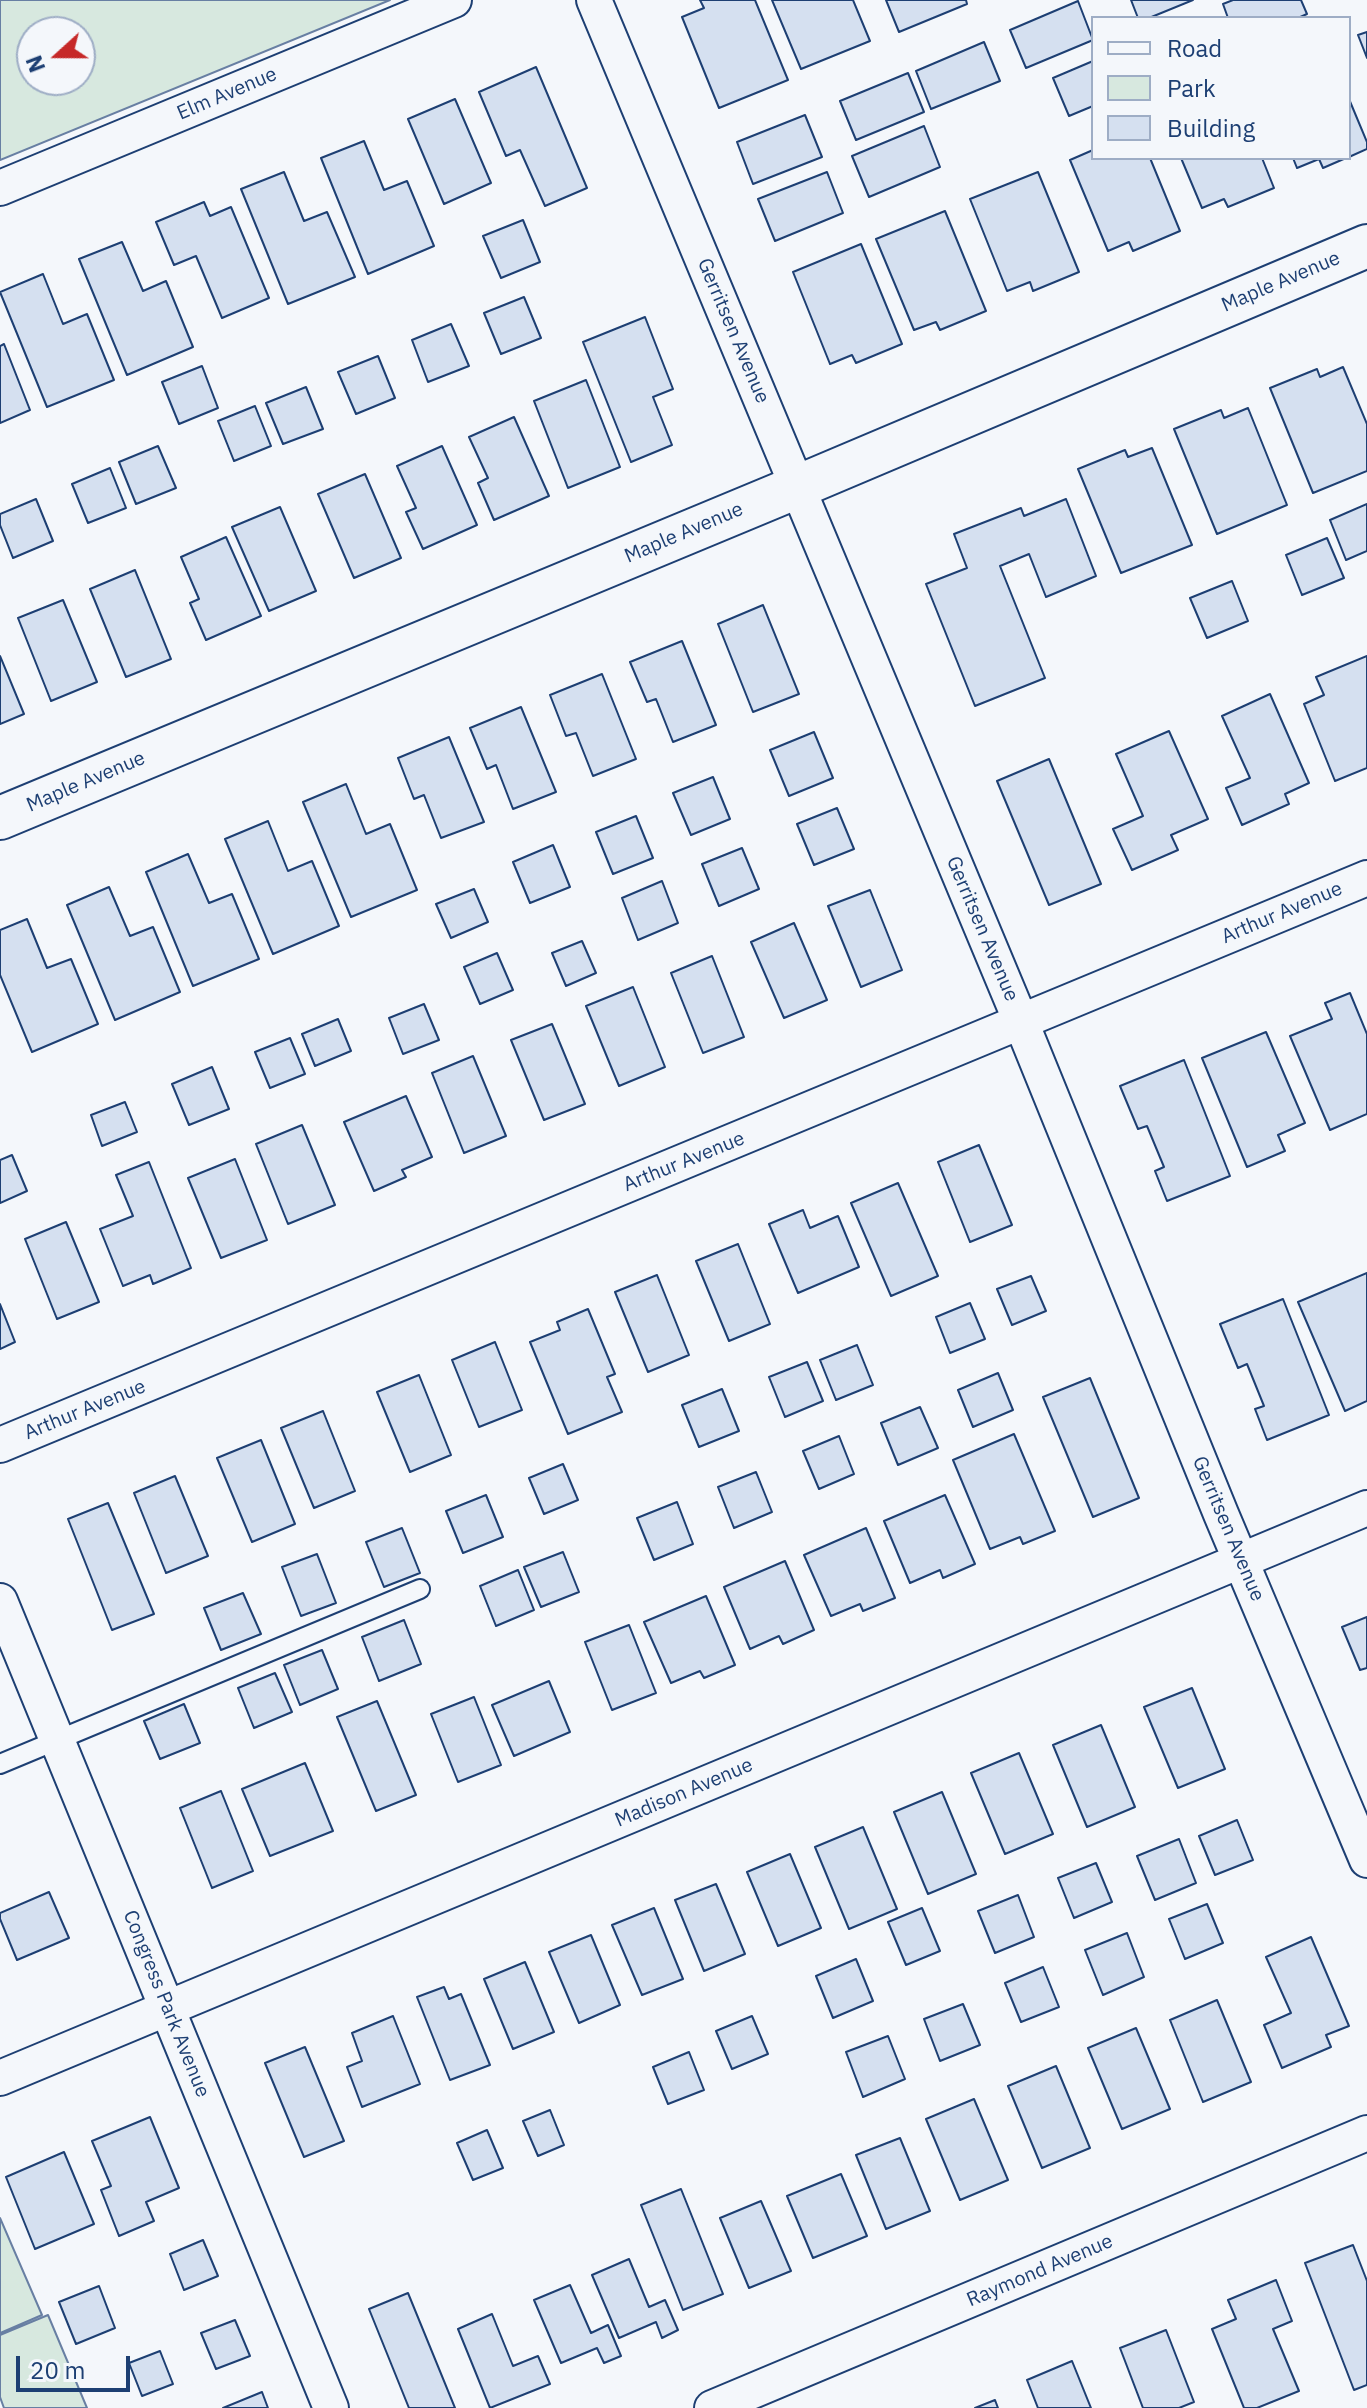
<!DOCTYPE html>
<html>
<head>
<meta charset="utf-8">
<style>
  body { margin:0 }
  #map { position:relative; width:1367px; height:2408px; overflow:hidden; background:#f4f7fb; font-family:"IBM Plex Sans",sans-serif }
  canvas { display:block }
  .legend { position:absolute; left:1091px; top:16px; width:260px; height:144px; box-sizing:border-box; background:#f4f7fb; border:2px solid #9eadc5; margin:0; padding:10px 14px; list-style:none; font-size:24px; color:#1d3f73 }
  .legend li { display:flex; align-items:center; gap:16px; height:40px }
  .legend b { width:40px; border:2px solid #9eadc5 }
  .north { position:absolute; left:16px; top:16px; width:80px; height:80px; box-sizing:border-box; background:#f4f7fb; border:2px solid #9eadc5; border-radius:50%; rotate:249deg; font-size:22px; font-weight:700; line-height:32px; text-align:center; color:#1d3f73 }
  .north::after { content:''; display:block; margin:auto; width:28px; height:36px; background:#c62828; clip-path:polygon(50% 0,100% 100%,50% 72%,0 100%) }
  .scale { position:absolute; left:16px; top:2356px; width:114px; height:36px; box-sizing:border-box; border:4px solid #1d3f73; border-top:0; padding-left:10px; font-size:24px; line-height:28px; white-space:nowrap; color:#1d3f73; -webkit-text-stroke:6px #f4f7fb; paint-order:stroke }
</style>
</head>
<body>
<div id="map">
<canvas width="1367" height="2408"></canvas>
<ul class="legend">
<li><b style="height:10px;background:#f4f7fb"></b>Road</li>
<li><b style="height:22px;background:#d7e8df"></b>Park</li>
<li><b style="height:22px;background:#d5e0f0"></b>Building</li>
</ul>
<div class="north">N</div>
<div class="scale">20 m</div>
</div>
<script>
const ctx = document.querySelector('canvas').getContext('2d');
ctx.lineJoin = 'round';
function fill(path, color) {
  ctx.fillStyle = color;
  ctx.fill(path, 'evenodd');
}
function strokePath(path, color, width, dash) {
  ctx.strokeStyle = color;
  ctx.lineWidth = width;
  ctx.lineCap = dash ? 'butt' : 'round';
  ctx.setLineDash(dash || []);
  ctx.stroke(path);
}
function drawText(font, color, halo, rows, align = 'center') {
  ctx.font = font + ' "IBM Plex Sans",sans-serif';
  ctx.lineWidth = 6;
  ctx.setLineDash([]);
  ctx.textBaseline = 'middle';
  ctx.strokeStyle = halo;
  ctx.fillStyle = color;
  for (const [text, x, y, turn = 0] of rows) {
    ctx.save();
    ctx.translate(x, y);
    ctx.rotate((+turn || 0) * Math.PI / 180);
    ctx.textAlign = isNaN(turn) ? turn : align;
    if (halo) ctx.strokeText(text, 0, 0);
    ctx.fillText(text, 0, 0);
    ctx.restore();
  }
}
const green = new Path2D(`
  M0,0H390L0,160ZM32,32H80V80H32Z
  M0,2218L42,2315L0,2333Z
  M48,2315L87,2408H4L0,2397V2335Z`);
const building = new Path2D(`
  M700,0H755L788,80L719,108L682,17L704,8Z
  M772,0H853L870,41L801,69Z
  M886,0H966L967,4L899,32Z
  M1131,0H1193L1149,18H1138Z
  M1233,0H1301L1307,14L1298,18H1228L1223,4Z
  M1078,1L1093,40L1026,68L1010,30Z
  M1367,32V58L1358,35Z
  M984,42L1000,81L931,109L916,71Z
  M1093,61V106L1069,116L1053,78Z
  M536,67L587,188L545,206L520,150L506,156L479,92Z
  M908,73L924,112L856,140L840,101Z
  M455,99L491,183L444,204L408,119Z
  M1349,99L1367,142V149L1349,157Z
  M805,115L822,157L753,184L737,142Z
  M924,126L940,167L869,197L852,156Z
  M364,141L384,190L407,181L434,246L368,274L321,158Z
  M1093,150V158H1150L1180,231L1133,251L1129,242L1108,251L1070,160Z
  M1181,158H1262L1274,188L1228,207L1224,199L1202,208Z
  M1293,158H1346L1323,168L1319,159L1297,168Z
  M284,172L304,221L327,212L355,277L288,304L241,189Z
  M827,172L843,213L775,241L758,199Z
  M1038,172L1079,272L1033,291L1030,282L1007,291L970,199Z
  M204,202L210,216L231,207L269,298L222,318L196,256L174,265L156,222Z
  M945,211L986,311L940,330L936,322L914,330L876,239Z
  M523,220L540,262L501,278L483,236Z
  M122,242L143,291L166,281L193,347L127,375L79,259Z
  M861,244L902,344L856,363L852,355L830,364L793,272Z
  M43,274L63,324L87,314L114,380L47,407L0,292Z
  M524,297L541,338L501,354L484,313Z
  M645,317L673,389L653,397L672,445L631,462L583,342Z
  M451,324L469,366L428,382L412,340Z
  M4,344L30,410L0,423V346Z
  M378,356L395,398L356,414L338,372Z
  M202,366L218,408L179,424L162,382Z
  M1343,367L1367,424V471L1313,493L1270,388L1317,369L1320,377Z
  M586,380L620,467L568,488L534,401Z
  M306,387L323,429L283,444L266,403Z
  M255,406L271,446L234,461L218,421Z
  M1248,408L1287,505L1217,534L1174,429L1221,410L1224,418Z
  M514,417L549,496L494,520L478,483L488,478L469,437Z
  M158,446L176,488L136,504L119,462Z
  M442,446L477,525L423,549L406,512L416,508L397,466Z
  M1152,448L1192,545L1121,573L1078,469L1125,450L1128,457Z
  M110,468L126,508L88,523L72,484Z
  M365,474L401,558L354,578L318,494Z
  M36,499L53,541L13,558L0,525V514Z
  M1066,499L1096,576L1046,597L1029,554L1000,566L1045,678L975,706L926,584L967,568L954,534L1021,508L1024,516Z
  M1367,504V551L1346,560L1330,520Z
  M280,507L316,591L269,611L232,527Z
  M226,537L261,616L206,640L190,603L199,599L181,557Z
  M1327,538L1344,578L1302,595L1286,555Z
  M135,570L171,659L126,677L90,589Z
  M1232,581L1248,621L1207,638L1190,598Z
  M63,600L97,682L51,701L18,618Z
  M763,605L799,694L753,712L718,624Z
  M682,641L716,725L673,742L656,699L647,702L630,662Z
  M0,656L24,714L0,724Z
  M1367,656V768L1335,781L1304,704L1324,695L1316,677Z
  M602,674L636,759L593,776L576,733L566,736L550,695Z
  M1270,694L1309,783L1285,794L1289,804L1242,825L1226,788L1250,778L1222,716Z
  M521,707L556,792L513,809L496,765L487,769L470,728Z
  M1169,731L1208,819L1171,835L1178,850L1132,870L1113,829L1143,816L1116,754Z
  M814,732L833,778L789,796L770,750Z
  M449,737L484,822L441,838L424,795L414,799L398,758Z
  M1049,759L1101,884L1049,905L997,781Z
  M713,777L730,819L691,835L673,793Z
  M346,784L366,834L390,824L417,890L351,917L303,802Z
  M837,808L854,849L814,865L797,824Z
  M636,816L653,858L613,874L596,832Z
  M268,821L288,871L312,861L339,926L273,954L225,839Z
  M553,845L570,887L530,903L513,862Z
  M742,848L759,889L719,906L702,864Z
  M188,854L209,903L232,894L259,959L193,986L146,872Z
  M662,881L678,923L638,940L622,898Z
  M109,887L130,936L153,927L180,992L115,1020L67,905Z
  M474,889L488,922L451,938L436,904Z
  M870,890L902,970L861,987L828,906Z
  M27,919L47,968L71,959L98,1024L32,1052L0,975V930Z
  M794,923L827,1000L784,1018L751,942Z
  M582,941L596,973L566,986L552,953Z
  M497,953L513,990L480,1004L464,967Z
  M712,956L744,1037L703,1053L671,973Z
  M633,987L665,1067L619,1086L586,1006Z
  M1350,993L1367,1034V1114L1330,1130L1290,1036L1332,1019L1325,1003Z
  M424,1004L439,1040L403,1054L389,1018Z
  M338,1019L351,1051L315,1066L302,1034Z
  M552,1024L585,1104L544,1120L511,1040Z
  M1266,1032L1305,1123L1278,1135L1285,1151L1247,1167L1202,1058Z
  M290,1038L305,1074L270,1088L255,1052Z
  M473,1056L506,1136L464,1153L432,1073Z
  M1184,1060L1230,1176L1167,1201L1155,1171L1164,1167L1147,1126L1138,1129L1120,1086Z
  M212,1067L229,1109L189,1125L172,1084Z
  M406,1096L432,1157L402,1170L406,1177L374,1191L344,1122Z
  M125,1102L137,1132L102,1146L91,1115Z
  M302,1125L335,1205L288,1224L256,1144Z
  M979,1145L1012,1225L970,1242L938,1162Z
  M12,1155L27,1191L0,1203V1160Z
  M235,1159L267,1240L221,1258L188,1178Z
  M149,1162L191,1268L153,1284L150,1275L123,1286L100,1229L133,1216L116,1175Z
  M898,1183L938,1276L891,1296L851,1203Z
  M803,1210L810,1228L838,1216L859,1267L798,1293L769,1224Z
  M66,1222L99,1302L57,1319L25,1239Z
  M738,1244L770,1324L729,1341L696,1261Z
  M1367,1273V1401L1345,1411L1298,1302Z
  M657,1275L689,1355L648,1372L615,1292Z
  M1031,1276L1046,1311L1012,1325L997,1289Z
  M1283,1299L1329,1415L1267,1440L1255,1409L1264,1406L1247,1364L1238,1368L1220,1324Z
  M970,1303L985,1339L950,1353L936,1317Z
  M0,1304L15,1342L0,1349Z
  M588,1309L615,1374L607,1377L622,1412L568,1434L530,1342L560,1330L557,1322Z
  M495,1342L522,1410L479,1427L452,1360Z
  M857,1345L873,1385L836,1400L820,1360Z
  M807,1362L823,1401L785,1417L769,1377Z
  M998,1373L1013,1410L973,1427L958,1390Z
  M419,1375L451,1455L410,1472L377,1392Z
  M1090,1378L1139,1498L1093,1517L1043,1397Z
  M722,1389L739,1431L699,1447L682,1405Z
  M920,1407L938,1448L898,1465L881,1423Z
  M323,1411L355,1491L314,1508L281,1428Z
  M1014,1434L1055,1531L1023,1544L1020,1537L990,1549L953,1460Z
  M839,1436L854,1474L819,1489L803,1451Z
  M261,1440L295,1524L252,1542L217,1458Z
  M563,1464L578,1500L544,1514L529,1478Z
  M756,1472L772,1512L734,1528L718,1487Z
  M175,1476L208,1556L166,1573L134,1493Z
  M486,1495L503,1537L463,1553L446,1511Z
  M945,1495L975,1564L943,1578L940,1570L910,1583L884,1521Z
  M677,1502L693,1544L654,1560L637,1518Z
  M108,1503L154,1614L112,1630L68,1519Z
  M402,1528L420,1573L384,1587L366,1542Z
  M866,1528L895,1598L863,1611L860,1604L831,1616L804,1555Z
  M563,1552L579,1592L541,1607L524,1567Z
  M317,1554L336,1603L301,1616L282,1567Z
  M785,1561L814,1630L783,1644L779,1636L750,1649L724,1587Z
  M518,1570L534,1610L496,1626L480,1586Z
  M243,1593L261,1634L221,1650L204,1608Z
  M706,1596L735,1665L704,1678L700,1671L671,1683L644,1622Z
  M1367,1617V1668L1360,1670L1342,1627Z
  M404,1620L421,1664L379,1681L362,1637Z
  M629,1625L656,1693L612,1710L585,1642Z
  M322,1650L338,1689L300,1705L284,1665Z
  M275,1673L292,1712L254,1728L238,1688Z
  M549,1681L570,1732L514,1756L492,1705Z
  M1192,1688L1225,1769L1178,1788L1144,1707Z
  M474,1697L501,1765L458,1782L431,1714Z
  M377,1701L416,1795L376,1811L337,1717Z
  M184,1704L200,1743L160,1759L144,1721Z
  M1101,1725L1135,1807L1087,1827L1053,1745Z
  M1019,1753L1053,1834L1005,1854L971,1773Z
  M305,1763L333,1831L270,1856L242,1789Z
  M221,1791L253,1871L212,1888L180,1808Z
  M942,1792L976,1874L928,1894L894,1812Z
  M1237,1820L1253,1860L1215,1875L1199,1836Z
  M863,1827L897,1909L849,1929L815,1847Z
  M1179,1839L1196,1883L1155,1900L1137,1856Z
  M790,1854L821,1928L778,1946L747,1872Z
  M1096,1863L1112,1902L1074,1918L1058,1878Z
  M716,1884L745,1954L704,1971L675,1900Z
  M49,1892L69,1938L17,1960L0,1919V1913Z
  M1018,1895L1034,1937L995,1953L978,1911Z
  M1207,1904L1223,1943L1185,1959L1169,1919Z
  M654,1908L683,1979L642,1995L612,1925Z
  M922,1908L940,1951L906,1965L888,1922Z
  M1127,1933L1144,1977L1103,1995L1085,1950Z
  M591,1935L620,2005L579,2023L549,1952Z
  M1311,1937L1349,2026L1326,2035L1331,2047L1282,2068L1264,2025L1291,2013L1266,1957Z
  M856,1959L873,2001L833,2018L816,1976Z
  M525,1962L554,2032L513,2049L484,1979Z
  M1043,1967L1059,2007L1021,2022L1005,1983Z
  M444,1987L449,1999L461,1994L490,2065L450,2080L417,1997Z
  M1217,2000L1251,2082L1203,2102L1170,2020Z
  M963,2004L980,2045L940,2061L924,2019Z
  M393,2016L420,2084L362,2107L347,2067L362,2061L352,2033Z
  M752,2016L768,2054L732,2069L716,2031Z
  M1136,2028L1170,2109L1122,2129L1088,2048Z
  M888,2036L905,2079L863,2097L846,2052Z
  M305,2047L344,2141L304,2157L265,2063Z
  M689,2052L704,2090L668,2104L653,2067Z
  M1056,2066L1090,2148L1042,2168L1008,2086Z
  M974,2099L1008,2180L960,2200L926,2119Z
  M550,2110L564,2145L538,2156L523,2121Z
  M150,2117L179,2188L146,2202L154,2221L119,2236L101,2190L111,2186L92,2141Z
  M487,2130L503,2168L473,2180L457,2143Z
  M900,2138L930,2211L886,2229L856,2155Z
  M64,2152L94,2224L35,2249L6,2177Z
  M841,2174L867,2236L813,2258L787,2196Z
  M681,2189L723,2294L683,2310L641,2205Z
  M761,2201L791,2271L749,2288L720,2218Z
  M203,2240L218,2276L184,2290L170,2254Z
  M1353,2245L1367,2281V2385L1354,2390L1305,2263Z
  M629,2259L649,2307L665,2300L678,2330L662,2338L656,2322L619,2338L592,2275Z
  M1276,2280L1292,2321L1273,2329L1299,2391L1257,2408H1244L1212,2329L1236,2319L1228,2300Z
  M570,2285L591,2333L608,2325L621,2356L604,2363L597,2348L561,2363L534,2300Z
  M99,2286L115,2328L76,2344L59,2302Z
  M408,2293L455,2408H409L369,2309Z
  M492,2314L513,2366L538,2356L550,2384L490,2408L458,2329Z
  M235,2320L250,2356L216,2369L201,2333Z
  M1166,2330L1194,2402L1179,2408H1143L1120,2348Z
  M160,2351L173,2384L142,2396L129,2363Z
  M1072,2361L1091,2408H1038L1027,2380Z
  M262,2392L268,2408H223Z
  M995,2400L998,2408H975Z`);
const service = new Path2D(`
  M0,1764L420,1589`);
const minor = new Path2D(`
  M594,0L1021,1022L1221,1514L1367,1860
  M0,188L454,0
  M0,1445L1367,878
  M0,1601L331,2408
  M0,2078L1367,1508
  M712,2408L1367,2133`);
const tertiary = new Path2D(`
  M0,818L797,487L1367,246`);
const streetNames = [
  ["Elm Avenue",227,94,-23],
  ["Maple Avenue",1281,282,-23],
  ["Gerritsen Avenue",733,331,67],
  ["Maple Avenue",684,533,-23],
  ["Maple Avenue",86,782,-23],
  ["Arthur Avenue",1282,913,-23],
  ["Gerritsen Avenue",982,929,67],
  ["Arthur Avenue",684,1162,-22],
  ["Arthur Avenue",85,1410,-22],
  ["Gerritsen Avenue",1228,1529,67],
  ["Madison Avenue",684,1793,-23],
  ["Congress Park Avenue",166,2004,68],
  ["Raymond Avenue",1040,2271,-23]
];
fill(green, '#d7e8df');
strokePath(green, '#687fa3', 2);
fill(building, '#d5e0f0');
strokePath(building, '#1d3f73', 2);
strokePath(service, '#1d3f73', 22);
strokePath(minor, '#1d3f73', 38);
strokePath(tertiary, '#1d3f73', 46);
strokePath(service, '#f4f7fb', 18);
strokePath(minor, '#f4f7fb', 34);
strokePath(tertiary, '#f4f7fb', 42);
drawText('20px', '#1d3f73', '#f4f7fb', streetNames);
</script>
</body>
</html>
